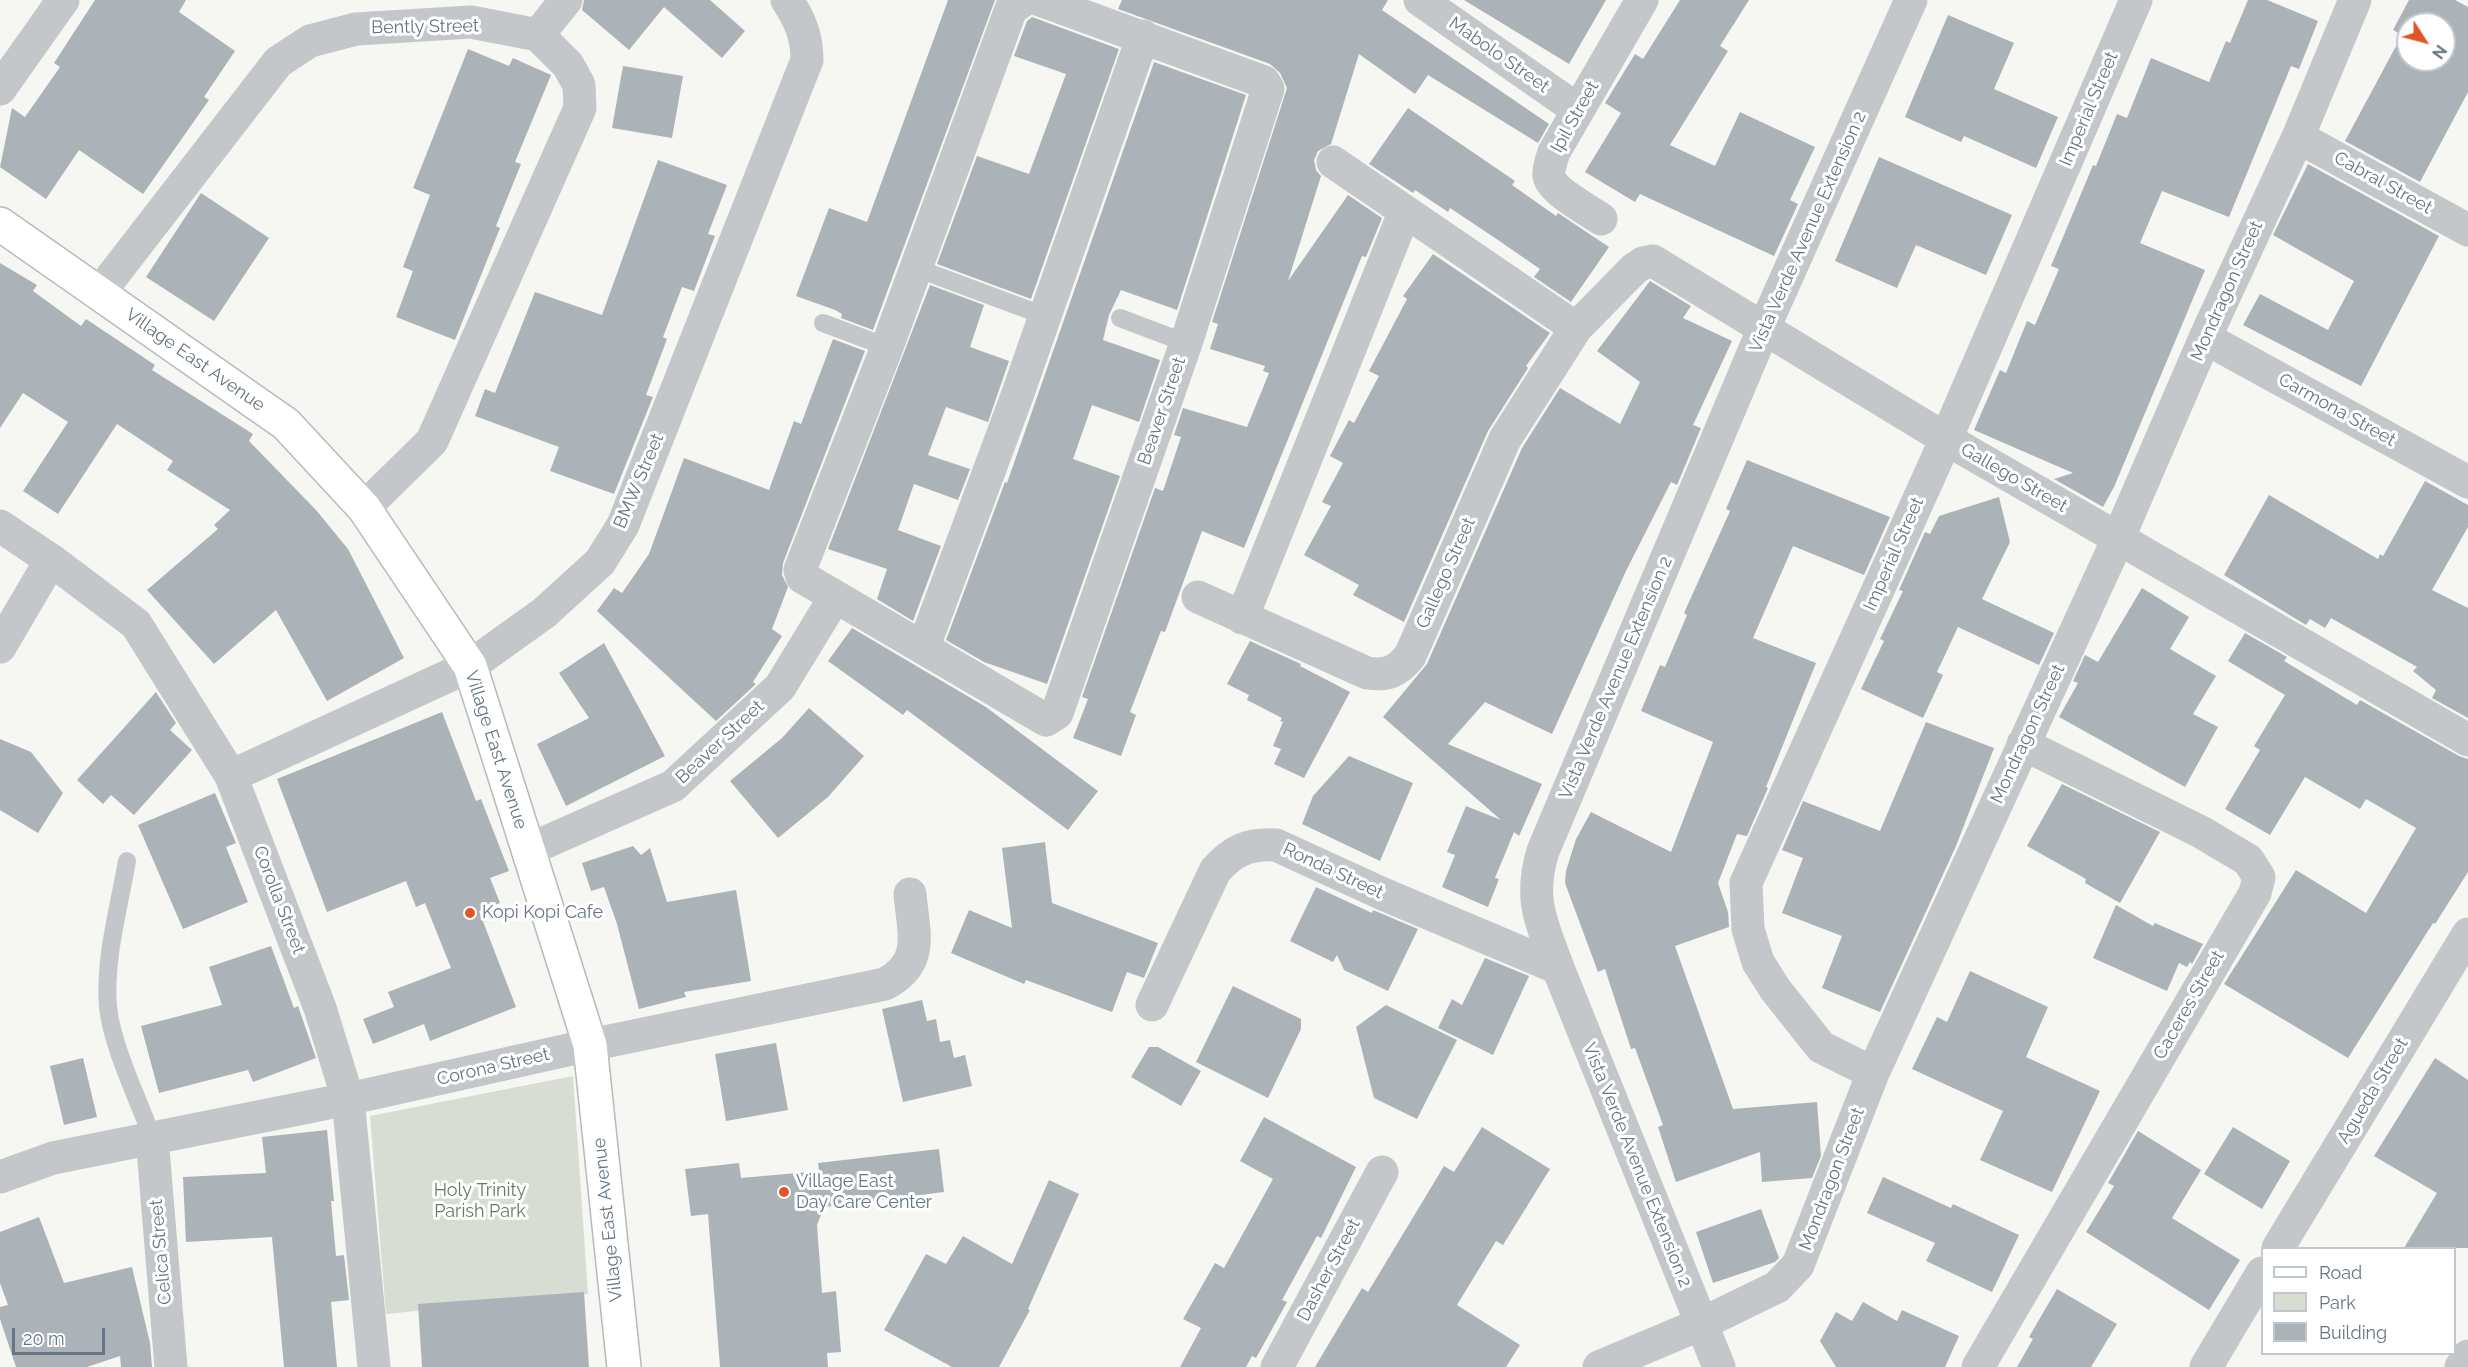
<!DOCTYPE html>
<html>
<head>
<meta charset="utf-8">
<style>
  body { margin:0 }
  #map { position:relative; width:2468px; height:1367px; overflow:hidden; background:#f6f6f2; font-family:Raleway,sans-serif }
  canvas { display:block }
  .legend { position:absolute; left:2261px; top:1247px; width:195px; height:108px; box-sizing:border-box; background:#fff; border:2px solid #c1c8cd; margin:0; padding:8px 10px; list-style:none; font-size:18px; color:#657583 }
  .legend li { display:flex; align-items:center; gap:12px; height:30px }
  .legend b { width:30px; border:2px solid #c1c8cd }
  .north { position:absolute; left:2396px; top:12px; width:60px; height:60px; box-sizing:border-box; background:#fff; border:2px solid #c1c8cd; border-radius:50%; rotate:126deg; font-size:16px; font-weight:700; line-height:24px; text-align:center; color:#657583 }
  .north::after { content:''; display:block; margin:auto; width:21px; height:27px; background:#e25526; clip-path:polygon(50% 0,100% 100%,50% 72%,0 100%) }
  .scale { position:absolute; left:12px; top:1328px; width:93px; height:27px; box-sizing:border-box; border:3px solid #657583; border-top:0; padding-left:8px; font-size:18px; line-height:21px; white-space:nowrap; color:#657583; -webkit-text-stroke:4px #fff; paint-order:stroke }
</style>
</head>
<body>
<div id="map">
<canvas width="2468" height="1367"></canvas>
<ul class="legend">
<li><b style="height:8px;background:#fff"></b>Road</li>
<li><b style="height:16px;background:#d7ddd3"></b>Park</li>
<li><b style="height:16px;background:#acb3b8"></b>Building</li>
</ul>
<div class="north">N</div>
<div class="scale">20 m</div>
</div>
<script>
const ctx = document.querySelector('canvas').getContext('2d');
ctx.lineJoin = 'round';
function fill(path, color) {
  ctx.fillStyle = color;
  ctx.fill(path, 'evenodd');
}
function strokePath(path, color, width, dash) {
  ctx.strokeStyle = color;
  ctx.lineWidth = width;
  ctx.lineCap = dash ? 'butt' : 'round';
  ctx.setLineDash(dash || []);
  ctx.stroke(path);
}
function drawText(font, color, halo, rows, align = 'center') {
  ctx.font = font + ' Raleway,sans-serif';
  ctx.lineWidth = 6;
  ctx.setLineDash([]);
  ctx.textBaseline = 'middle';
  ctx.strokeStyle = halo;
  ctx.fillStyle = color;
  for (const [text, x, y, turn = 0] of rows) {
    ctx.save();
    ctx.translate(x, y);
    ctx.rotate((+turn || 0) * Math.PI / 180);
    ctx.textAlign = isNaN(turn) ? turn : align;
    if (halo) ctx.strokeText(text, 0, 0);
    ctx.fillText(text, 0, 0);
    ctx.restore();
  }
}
const green = new Path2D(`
  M573,1076L588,1294L386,1314L370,1116Z`);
const building = new Path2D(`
  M95,0H186L179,12L235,51L204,97L209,100L143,194L79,150L46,199L0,167L12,108L25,117L60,67L54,63Z
  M584,0H710L745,31L722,58L664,7L629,50L582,10Z
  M948,0H995L873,330L841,318L842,314L835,310L796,296L829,208L867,222Z
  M1122,0H1388L1382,10L1549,124L1538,143L1428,75L1415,94L1359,54L1331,144L1318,151L1314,160L1316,170L1321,176L1288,281L1348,195L1382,218L1366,257L1362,256L1244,548L1202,531L1165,632L1161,631L1130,712L1136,715L1121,756L1073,738L1088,699L1082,697L1155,488L1163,491L1181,437L1174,435L1183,408L1247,427L1269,373L1263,371L1265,366L1210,349L1218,324L1212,322L1287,88L1280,73L1270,64L1118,9Z
  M1464,0H1606L1569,64Z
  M1680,0H1749L1720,46L1728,51L1670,145L1715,166L1740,112L1815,147L1790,200L1798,204L1774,256L1640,194L1635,202L1585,172L1621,113L1605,103L1635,54L1643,59Z
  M2248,0H2267L2318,21L2299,69L2291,66L2229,217L2162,191L2140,243L2205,270L2114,487L2103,507L2054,479L2073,473L1974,430L2000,370L2006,373L2027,321L2035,325L2059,269L2051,266L2093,165L2096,166L2117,114L2127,118L2151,58L2209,82L2226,41L2230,43Z
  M2409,0H2455L2468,7V92L2420,182L2345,141L2402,35L2393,30ZM2408,24H2444V60H2408Z
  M1948,15L2014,43L1994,89L2058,117L2036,168L1964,136L1961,142L1905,117Z
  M1032,17L1119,49L1031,299L937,264L977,156L1029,174L1066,74L1014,56L1027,21Z
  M468,49L509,66L513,58L551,75L515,162L521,164L496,226L500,228L455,340L396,317L413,271L403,267L430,195L413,188Z
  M1154,62L1246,95L1177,310L1121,290L1109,315L1103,340L1160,360L1139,422L1092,405L1073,459L1120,476L1047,684L984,662L946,640L1005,482L1007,483Z
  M623,66L683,76L672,138L612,128Z
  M1408,108L1515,181L1512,185L1556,216L1558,213L1609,247L1571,302L1534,277L1540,269L1495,238L1450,208L1448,212L1415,190L1413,193L1369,164Z
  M1879,157L2012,215L1986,275L1916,245L1897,288L1835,261Z
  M658,160L727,185L708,234L715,236L694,291L682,287L663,337L667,339L646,395L653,397L614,494L550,471L559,447L475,416L485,389L495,393L535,292L602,315Z
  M2308,164L2439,236L2361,386L2243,325L2260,294L2328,330L2354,281L2273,235Z
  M201,193L269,238L214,321L146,277Z
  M1433,254L1550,333L1526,366L1528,368L1488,431L1404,622L1353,595L1359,585L1304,555L1331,506L1322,502L1343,463L1330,456L1349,420L1354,423L1379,376L1369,371L1407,299L1403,296Z
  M0,263L37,285L33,291L81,326L86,319L155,365L152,370L253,434L249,441L316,510L348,549L404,658L327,701L276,610L214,664L147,590L218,529L214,525L230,510L167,470L173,461L117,424L58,514L23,491L68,422L23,393L0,428Z
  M1650,281L1691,306L1683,318L1732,341L1693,425L1701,428L1677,485L1671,482L1626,571L1552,734L1485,702L1448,744L1542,784L1519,836L1514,832L1495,878L1499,879L1488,907L1442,887L1455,855L1447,852L1466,806L1501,820L1383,717L1427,664L1522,448L1560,388L1620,424L1640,382L1597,351Z
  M930,285L984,305L970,347L1009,361L988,422L946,407L928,455L970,469L958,500L914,484L898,530L941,546L913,621L877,599L887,569L828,549Z
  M833,339L865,351L783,563L782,575L788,587L772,629L782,636L753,682L756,684L716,721L597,611L614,588L622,593L649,554L684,458L769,490L794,421L801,424Z
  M1747,460L1890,517L1864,575L1793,546L1753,638L1816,663L1766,787L1768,788L1747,836L1737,834L1718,883L1728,912L1729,927L1675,946L1733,1109L1817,1102L1821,1156L1812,1178L1762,1182L1760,1152L1676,1182L1658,1127L1663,1125L1635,1048L1631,1049L1605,969L1598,972L1565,883L1566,871L1576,839L1591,812L1671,852L1713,742L1641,711L1660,665L1665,667L1687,615L1684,613L1730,511L1726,509Z
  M2425,481L2468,505V527L2432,590L2468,608V718L2432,698L2436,690L2413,671L2417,667L2331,618L2325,628L2310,619L2306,625L2224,575L2269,495L2378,559L2380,554L2383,556Z
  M1999,497L2010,542L1982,599L2054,633L2039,665L1958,627L1937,672L1943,675L1923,718L1861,689L1884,641L1880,639L1903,591L1899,590L1925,532L1930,534L1939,516Z
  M2142,588L2189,617L2170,649L2216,676L2193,714L2218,727L2185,787L2059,717L2078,683L2073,681L2085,655L2098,662Z
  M852,628L986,707L1098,791L1068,830L907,710L903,715L828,661Z
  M2245,633L2287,657L2284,661L2357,705L2360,700L2459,756L2468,759V872L2435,924L2433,923L2348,1058L2224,984L2296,870L2366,913L2416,828L2366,799L2360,809L2305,777L2270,835L2225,809L2260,750L2254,746L2285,695L2228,661Z
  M1250,641L1301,664L1300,666L1350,692L1304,778L1274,764L1281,749L1273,746L1283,722L1280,721L1282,718L1247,700L1249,695L1227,684Z
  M604,643L665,756L566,806L537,744L589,718L559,673Z
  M156,692L176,723L170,730L192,750L134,815L111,795L103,804L77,780Z
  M809,708L864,756L828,797L778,838L730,781L782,738Z
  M442,712L476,801L481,799L509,871L490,878L500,903L479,911L516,1007L430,1041L424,1024L373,1044L363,1019L394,1007L388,992L451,968L425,903L416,907L406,881L327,912L277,779Z
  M1926,722L1994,748L1956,846L1880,1012L1822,988L1842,936L1782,913L1803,858L1782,850L1803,801L1880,831Z
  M0,739L31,752L63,793L38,833L0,810Z
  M1349,756L1413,783L1380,861L1302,824L1313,796Z
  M2062,784L2160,832L2120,903L2085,883L2086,879L2027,846Z
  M215,793L236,843L226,847L248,902L183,929L138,825Z
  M1045,842L1052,903L1158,943L1144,978L1127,972L1112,1012L1026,980L1024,984L951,953L969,910L1012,928L1002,848Z
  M633,846L641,855L650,848L667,902L736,890L751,981L684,992L686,997L639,1009L617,924L604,887L591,891L582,863Z
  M1316,887L1372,913L1373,910L1418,929L1388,991L1344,970L1337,955L1333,962L1290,941Z
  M2116,905L2153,926L2155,923L2203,944L2192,964L2190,962L2187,967L2179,963L2167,991L2093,958Z
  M271,946L294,1008L298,1006L316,1058L253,1082L248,1070L159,1093L141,1026L222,1005L209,967Z
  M1485,958L1529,976L1493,1055L1438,1028L1452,999L1462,1005Z
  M1970,971L2048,1007L2026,1057L2100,1091L2052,1192L1980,1160L2003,1111L1912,1069L1937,1017L1947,1022Z
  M1233,986L1301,1019V1029L1268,1098L1196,1062Z
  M922,1000L927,1021L936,1019L940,1042L950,1040L954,1058L965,1055L972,1086L903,1102L882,1009Z
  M1386,1005L1457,1040L1417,1119L1374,1098L1356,1027Z
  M776,1043L788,1110L726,1121L715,1054Z
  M1149,1047H1158L1201,1071L1181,1106L1131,1077Z
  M83,1058L97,1117L64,1125L50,1066Z
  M2435,1058L2468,1080V1248H2404L2437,1193L2374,1156Z
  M1264,1117L1356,1167L1321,1238L1317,1236L1282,1300L1287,1302L1256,1358L1252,1356L1246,1367H1180L1201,1328L1183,1319L1215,1263L1224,1268L1273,1179L1240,1161Z
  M1482,1127L1550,1169L1503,1245L1496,1241L1457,1305L1520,1345L1506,1367H1315L1362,1288L1368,1292L1444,1166L1454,1172Z
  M2233,1127L2290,1161L2262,1209L2204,1174Z
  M327,1130L334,1201H331L336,1256L344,1255L349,1300L331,1302L337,1367H284L272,1237L186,1242L183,1177L266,1173L262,1137Z
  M2138,1131L2201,1170L2172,1218L2240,1260L2209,1310L2086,1232L2114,1186L2108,1183Z
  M939,1149L944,1192L824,1207L817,1225L822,1293L836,1291L841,1352L827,1353L828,1367H720L708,1214L691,1216L685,1169L739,1163L741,1178L819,1171L818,1163Z
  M1883,1177L1951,1208L1953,1204L2019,1235L1992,1292L1926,1261L1935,1243L1867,1213Z
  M1049,1180L1079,1194L1028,1309L1030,1310L999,1367H952L884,1330L926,1254L946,1264L963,1236L1012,1264Z
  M1761,1209L1779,1258L1775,1262L1713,1283L1696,1232Z
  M39,1217L64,1283L132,1267L150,1343L152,1367H121L120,1356L87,1367H16L0,1319V1307L8,1305L0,1283V1232Z
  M2057,1289L2117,1324L2091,1367H2017L2033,1339L2029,1337Z
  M584,1292L589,1367H422L418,1304Z
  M1863,1302L1897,1321L1902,1310L1959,1336L1945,1367H1836L1820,1341L1836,1312L1852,1321Z`);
const lane = new Path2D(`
  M916,268L1045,316
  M1120,318L1186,343
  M823,323L887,347
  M127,861C119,908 104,959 108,1007C112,1046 138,1099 152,1137`);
const street = new Path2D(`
  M1024,0L1011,9L887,347L800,570L802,577L1046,720L1057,713L1186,343L1268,89L1264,82L1040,0
  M1420,0L1578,110
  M538,35L566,0
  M0,89L63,0
  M2298,137L2468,230
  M1333,162L1576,328
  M1601,219C1588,210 1552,191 1549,176C1548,168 1552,159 1554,152L1642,0
  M100,292L278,62L310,41L356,29L471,22L538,35L568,65L579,85L580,108L432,441L364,508
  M2205,338L2468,482
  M0,526L51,560L136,624L231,776L320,1008L348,1099L374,1367
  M1198,597L1367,673C1387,676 1397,672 1410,656L1505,439L1576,328L1634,269L1643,263L1653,261L1946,439L2468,740
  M1242,618L1405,211
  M924,646L1017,396L1143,36
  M0,647L51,560
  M231,776L470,666L544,613L600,562L623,525L807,60C807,36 800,20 787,0
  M528,850L673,786L780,687L835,597
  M1152,1005L1215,871C1232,851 1249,843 1276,845L1383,894L1558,968
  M1873,1073L1821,1047L1775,989L1758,962L1748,929L1746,883L1946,439L2136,0
  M152,1137L171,1367
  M0,1177L53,1158L348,1099L590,1045L885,984C926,962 913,932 910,894
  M2278,1248L2468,934
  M1277,1367L1382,1172
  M1599,1367L1701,1324L1777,1287L1798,1265L1873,1073L2118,539L2205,338L2298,137L2355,0
  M1719,1367L1558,968C1542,923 1528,900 1543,851L1763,330L1911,0
  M1978,1367L2255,893L2259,877L2248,860L2201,832L2023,744
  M2206,1367L2262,1273
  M2461,1367L2468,1356`);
const secondary = new Path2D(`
  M0,224L286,424L364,508L470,666L590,1045L624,1367`);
const markers = [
  [470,913,6,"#e25526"],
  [784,1192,6,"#e25526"]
];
const streetNames = [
  ["Bently Street",425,27,-1],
  ["Mabolo Street",1499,55,35],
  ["Imperial Street",2089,109,-67],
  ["Ipil Street",1575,117,-61],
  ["Cabral Street",2383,183,29],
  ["Vista Verde Avenue Extension 2",1808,232,-66],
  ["Mondragon Street",2227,291,-66],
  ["Village East Avenue",195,360,35],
  ["Carmona Street",2337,410,29],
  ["Beaver Street",1162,411,-71],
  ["Gallego Street",2014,478,30],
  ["BMW Street",639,481,-67],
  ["Imperial Street",1894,554,-66],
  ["Gallego Street",1446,573,-66],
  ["Vista Verde Avenue Extension 2",1616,678,-67],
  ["Mondragon Street",2028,734,-65],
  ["Beaver Street",720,742,-43],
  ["Village East Avenue",496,750,72],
  ["Ronda Street",1333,871,25],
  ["Corolla Street",279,900,69],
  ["Caceres Street",2189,1005,-60],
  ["Corona Street",493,1067,-13],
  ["Agueda Street",2373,1091,-59],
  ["Vista Verde Avenue Extension 2",1637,1165,68],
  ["Mondragon Street",1832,1179,-69],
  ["Village East Avenue",608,1220,-96],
  ["Celica Street",161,1252,-95],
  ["Dasher Street",1329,1270,-62]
];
const poiNames = [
  ["Kopi Kopi Cafe",482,913],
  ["Village East",796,1182],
  ["Day Care Center",796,1203]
];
const parkNames = [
  ["Holy Trinity",480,1191],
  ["Parish Park",480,1212]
];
fill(green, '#d7ddd3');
fill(building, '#acb3b8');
strokePath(secondary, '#b6babe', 36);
strokePath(lane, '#c3c7ca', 18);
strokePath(street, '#c3c7ca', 33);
strokePath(secondary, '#fff', 33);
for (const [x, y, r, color] of markers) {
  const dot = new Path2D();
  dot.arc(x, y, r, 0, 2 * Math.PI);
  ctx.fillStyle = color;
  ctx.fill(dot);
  strokePath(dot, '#fff', 2);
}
drawText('18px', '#657583', '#fff', streetNames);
drawText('18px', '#657583', '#fff', poiNames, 'left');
drawText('18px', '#687a64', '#fff', parkNames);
</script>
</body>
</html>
